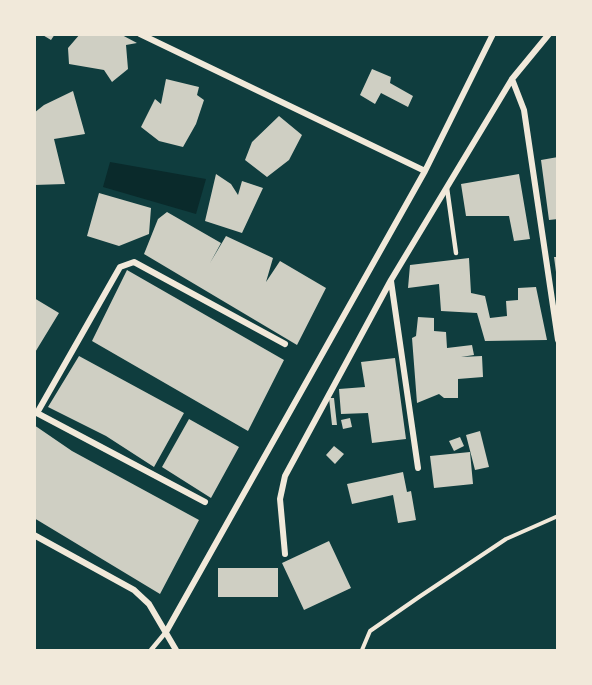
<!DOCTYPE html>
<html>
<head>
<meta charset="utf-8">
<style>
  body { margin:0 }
  #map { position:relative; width:592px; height:685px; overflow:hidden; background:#0f3d3e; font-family:Raleway,sans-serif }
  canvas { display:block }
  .frame { position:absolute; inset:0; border:36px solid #f1e9da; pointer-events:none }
</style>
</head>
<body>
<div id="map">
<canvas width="592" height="685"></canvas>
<div class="frame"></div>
</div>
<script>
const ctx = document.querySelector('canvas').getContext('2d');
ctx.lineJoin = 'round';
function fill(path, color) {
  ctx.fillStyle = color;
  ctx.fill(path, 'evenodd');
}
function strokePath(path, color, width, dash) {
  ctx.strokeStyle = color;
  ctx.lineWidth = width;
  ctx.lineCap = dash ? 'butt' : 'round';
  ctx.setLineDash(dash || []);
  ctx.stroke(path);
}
const water = new Path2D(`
  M110,162L206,179L196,214L103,187Z`);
const building = new Path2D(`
  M41,34H55L51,40Z
  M80,34H120L137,43L126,45L128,69L112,82L104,70L69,64L68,48Z
  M372,69L391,77L390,83L413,96L408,107L381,93L375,104L360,95Z
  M166,79L199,87L197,95L204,100L196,124L183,147L159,141L141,127L155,99L161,104Z
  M73,91L85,134L54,139L65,184L34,185V113L44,105Z
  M279,116L302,135L289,160L267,177L245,160L252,142Z
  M558,157V219L549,220L541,160Z
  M216,174L231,184L238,195L242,181L263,188L242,233L205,221Z
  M519,174L530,239L514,241L509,216H466L461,184Z
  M99,193L151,208L149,234L119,246L87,236Z
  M167,212L221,243L210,263L226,236L273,258L266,282L280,261L326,288L297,345L144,254L158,219Z
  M554,257H558V272H556Z
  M469,258L471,293L485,296L490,318L507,316L506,301L518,300V288L536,287L547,340L485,341L477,313L441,311L439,284L408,288L410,265Z
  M127,270L284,360L248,431L92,341Z
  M34,298L59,313L34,354Z
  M418,317L434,318V331L446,332L447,348L472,345L474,355L461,357L482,356L483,377L458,379V398H444L439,394L417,403L412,338L416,336Z
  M79,356L184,413L154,467L106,436L48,407Z
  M395,358L406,439L372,443L368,413L341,414L339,389L365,387L361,362Z
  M329,398H334L337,425H332Z
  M350,418L352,427L343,429L341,420Z
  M189,419L239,447L211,498L162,467Z
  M34,425L72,451L199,520L160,594L34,518Z
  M480,431L489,467L475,470L466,435Z
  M460,437L464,446L454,451L449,441Z
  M334,446L344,454L335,464L326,455Z
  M470,452L473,484L434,488L430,456Z
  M403,472L407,492L411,491L416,520L398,523L393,495L352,504L347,484Z
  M329,541L351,588L304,610L282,563Z
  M218,568H278V597H218Z`);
const path = new Path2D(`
  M362,650L370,631L419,597L506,539L558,516`);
const service = new Path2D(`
  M447,188L456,253
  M151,650L166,632`);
const minor = new Path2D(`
  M140,34L425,171
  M512,79L524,110L558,340
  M391,281L418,468
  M35,412L205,502
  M37,413L120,267L134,262L285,344
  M34,535L134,590L149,604L176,650
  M285,554L280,499L285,476L391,280L512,79L549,34
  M166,632L425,171L493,34`);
fill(water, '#0a2a2b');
fill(building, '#cfcfc3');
strokePath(path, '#f1e9da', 4);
strokePath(service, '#f1e9da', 4.5);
strokePath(minor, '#f1e9da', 6);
</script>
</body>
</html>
